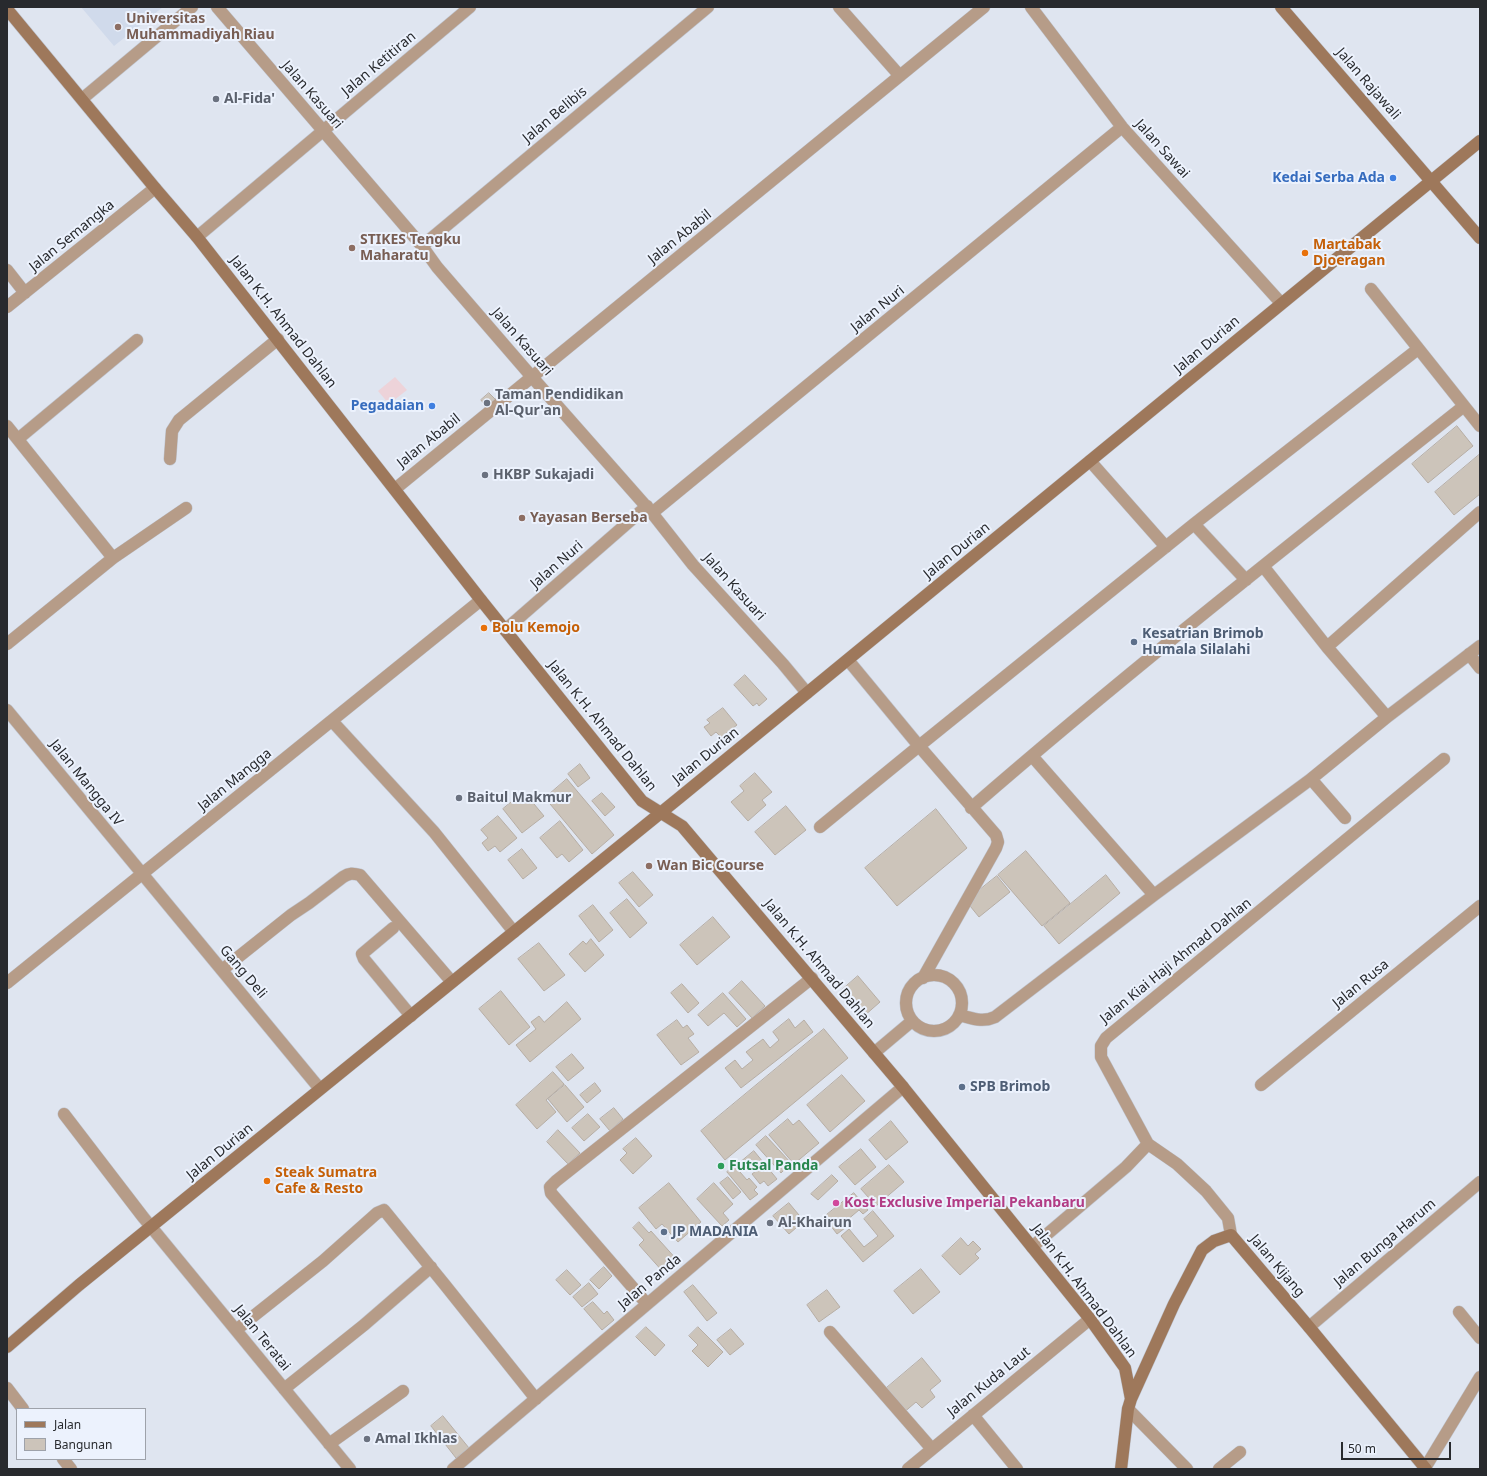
<!DOCTYPE html>
<html>
<head>
<meta charset="utf-8">
<style>
  body { margin:0 }
  #map { position:relative; width:1487px; height:1476px; overflow:hidden; background:#dfe5f0; font-family:"Noto Sans",sans-serif }
  canvas { display:block }
  .frame { position:absolute; inset:0; border:8px solid #282a2e; pointer-events:none }
  .legend { position:absolute; left:16px; top:1408px; width:130px; height:52px; box-sizing:border-box; background:#ecf2fd; border:1px solid #9ea2aa; margin:0; padding:5px 7px; list-style:none; font-size:12px; color:#282a2e }
  .legend li { display:flex; align-items:center; gap:8px; height:20px }
  .legend b { width:20px; border:1px solid #9ea2aa }
  .scale { position:absolute; left:1341px; top:1442px; width:110px; height:18px; box-sizing:border-box; border:2px solid #282a2e; border-top:0; padding-left:5px; font-size:12px; line-height:14px; white-space:nowrap; color:#282a2e; -webkit-text-stroke:3px #ecf2fd; paint-order:stroke }
</style>
</head>
<body>
<div id="map">
<canvas width="1487" height="1476"></canvas>
<div class="frame"></div>
<ul class="legend">
<li><b style="height:5px;background:#9e785b"></b>Jalan</li>
<li><b style="height:11px;background:#ccc4ba"></b>Bangunan</li>
</ul>
<div class="scale">50 m</div>
</div>
<script>
const ctx = document.querySelector('canvas').getContext('2d');
ctx.lineJoin = 'round';
function fill(path, color) {
  ctx.fillStyle = color;
  ctx.fill(path, 'evenodd');
}
function strokePath(path, color, width, dash) {
  ctx.strokeStyle = color;
  ctx.lineWidth = width;
  ctx.lineCap = dash ? 'butt' : 'round';
  ctx.setLineDash(dash || []);
  ctx.stroke(path);
}
function drawText(font, color, halo, rows, align = 'center') {
  ctx.font = font + ' "Noto Sans",sans-serif';
  ctx.lineWidth = 4;
  ctx.setLineDash([]);
  ctx.textBaseline = 'middle';
  ctx.strokeStyle = halo;
  ctx.fillStyle = color;
  for (const [text, x, y, turn = 0] of rows) {
    ctx.save();
    ctx.translate(x, y);
    ctx.rotate((+turn || 0) * Math.PI / 180);
    ctx.textAlign = isNaN(turn) ? turn : align;
    if (halo) ctx.strokeText(text, 0, 0);
    ctx.fillText(text, 0, 0);
    ctx.restore();
  }
}
const built = new Path2D(`
  M81,7H163L114,46Z`);
const industrial = new Path2D(`
  M395,377L407,390L389,404L378,391Z`);
const building = new Path2D(`
  M489,393L496,400L486,407L481,400Z
  M1457,426L1473,446L1428,483L1412,464Z
  M1480,454V494L1454,515L1435,492Z
  M745,675L767,699L759,706L757,703L753,706L734,685Z
  M723,708L737,725L721,737L716,732L711,736L704,727L710,723L707,720Z
  M580,764L590,778L578,787L568,774Z
  M755,773L772,792L762,800L766,805L748,821L731,802L744,791L740,786Z
  M567,779L614,835L592,854L545,798Z
  M524,792L544,816L522,833L503,809Z
  M602,793L615,807L605,816L592,801Z
  M786,806L806,830L775,855L755,832Z
  M936,809L967,848L897,906L865,868Z
  M498,816L517,838L500,852L495,846L488,851L482,843L488,838L481,830Z
  M560,821L583,850L569,862L562,854L557,858L540,838Z
  M522,849L537,868L523,879L508,860Z
  M1026,851L1070,903L1042,926L998,875Z
  M633,872L653,895L639,907L619,883Z
  M1106,875L1120,893L1059,944L1044,926Z
  M997,876L1010,892L979,917L966,901Z
  M627,899L647,923L630,938L610,913Z
  M593,905L613,930L599,942L579,916Z
  M713,917L730,937L697,965L680,945Z
  M591,939L604,955L585,972L569,954L583,941L586,944Z
  M539,943L565,975L544,991L518,959Z
  M858,976L880,1002L864,1016L842,990Z
  M742,981L765,1006L752,1018L729,993Z
  M682,984L699,1003L688,1013L671,993Z
  M501,991L530,1027L509,1045L479,1009Z
  M723,993L746,1019L737,1027L724,1013L708,1026L698,1015Z
  M567,1002L581,1019L530,1062L516,1045L536,1029L531,1022L539,1016L544,1022Z
  M789,1019L795,1028L804,1020L813,1032L741,1088L725,1068L735,1060L742,1069L753,1060L746,1052L763,1039L770,1048L779,1040L773,1032Z
  M677,1020L683,1028L687,1025L694,1034L688,1038L699,1052L681,1065L657,1035Z
  M824,1029L848,1058L725,1160L701,1131Z
  M572,1054L584,1068L568,1081L556,1067Z
  M553,1072L564,1084L546,1100L556,1112L537,1129L516,1105Z
  M842,1075L865,1101L830,1132L807,1105Z
  M595,1083L601,1091L587,1103L580,1095Z
  M565,1085L584,1107L567,1122L548,1099Z
  M614,1108L623,1119L610,1131L600,1119Z
  M588,1114L600,1127L584,1141L572,1128Z
  M788,1119L793,1125L799,1120L819,1143L794,1164L769,1135Z
  M891,1121L908,1142L886,1160L869,1140Z
  M558,1130L580,1153L568,1164L547,1142Z
  M766,1136L791,1163L781,1173L756,1145Z
  M636,1138L652,1156L633,1174L620,1160L627,1153L623,1149Z
  M861,1149L876,1167L855,1185L839,1167Z
  M754,1151L777,1179L768,1186L764,1181L760,1184L752,1174L756,1171L750,1164L746,1166L742,1161Z
  M737,1164L742,1170L740,1172L747,1180L749,1178L757,1187L754,1190L758,1194L750,1200L727,1172Z
  M889,1165L904,1182L876,1206L861,1189Z
  M832,1175L838,1181L818,1200L811,1194Z
  M728,1177L741,1192L733,1199L720,1183Z
  M669,1183L701,1222L678,1242L662,1224L656,1229L639,1208Z
  M714,1183L733,1204L723,1213L729,1220L722,1226L697,1199Z
  M854,1193L868,1210L863,1214L859,1210L846,1221L849,1225L837,1234L824,1217Z
  M789,1203L804,1221L789,1234L773,1216Z
  M873,1211L894,1236L863,1262L841,1236L849,1229L864,1247L878,1236L864,1219Z
  M639,1222L649,1233L651,1231L678,1261L664,1273L639,1245L644,1240L633,1228Z
  M961,1238L968,1246L973,1241L981,1249L975,1254L979,1258L960,1275L942,1256Z
  M604,1267L612,1276L599,1289L590,1280Z
  M921,1269L940,1292L913,1314L894,1291Z
  M567,1270L581,1285L570,1295L556,1280Z
  M589,1283L598,1294L582,1307L573,1297Z
  M693,1285L717,1313L707,1321L684,1292Z
  M827,1290L840,1307L819,1322L807,1305Z
  M593,1302L604,1314L607,1311L614,1320L602,1330L584,1309Z
  M646,1327L665,1345L655,1356L636,1337Z
  M698,1327L723,1352L708,1367L692,1351L698,1345L689,1336Z
  M731,1329L744,1344L730,1355L717,1340Z
  M922,1358L941,1381L930,1390L935,1397L922,1408L916,1402L902,1414L883,1391Z
  M443,1416L469,1448L456,1458L431,1426Z`);
const street = new Path2D(`
  M217,7L422,246L437,267L532,377L652,513L693,565L783,664L807,693
  M839,7L900,76
  M1031,7L1122,127L1281,303
  M82,99L192,7
  M197,237L470,7
  M422,246L708,7
  M7,270L25,293
  M1371,289L1480,426
  M7,307L155,188
  M7,426L113,558
  M18,439L137,340
  M170,459L172,431L179,420L278,339
  M1090,461L1166,547
  M395,489L984,7
  M652,513L1122,127
  M1194,524L1246,580
  M1263,566L1327,647L1387,717
  M505,630L647,506
  M7,644L113,558L186,508
  M1327,647L1480,512
  M1469,654L1480,668
  M848,660L919,746L1194,524L1418,349
  M7,710L320,1089
  M332,721L434,832L514,932
  M1032,756L1154,895
  M1311,779L1345,818
  M971,808C1131,669 1298,538 1464,406
  M820,827L919,746L996,835L998,842L996,848L923,978
  M393,928L362,954L364,959L411,1016
  M222,970L291,915L309,903L343,877C349,873 353,873 360,875L452,982
  M906 1003a28 28 0 1 1 56 0a28 28 0 1 1-56 0Z
  M7,983L481,600
  M959,1015C972,1018 982,1023 995,1017L1154,895L1311,779L1387,717L1480,646
  M874,1053L912,1021
  M1261,1085L1480,906
  M64,1114L143,1217L350,1469
  M1231,1235L1228,1218L1206,1191L1177,1164L1148,1144L1101,1057V1046L1106,1038L1444,759
  M1032,1247L1126,1167L1148,1144
  M647,1304L551,1193L550,1187L556,1181L812,978
  M1459,1312L1480,1338
  M1309,1327L1480,1182
  M236,1330L323,1261L377,1213L384,1210L445,1285L536,1399
  M830,1332L932,1449
  M7,1388L23,1409
  M284,1389L364,1325L431,1267
  M1128,1409L1187,1469
  M973,1415L1017,1469
  M329,1444L403,1391
  M63,1459L71,1469
  M1425,1468L1480,1377
  M453,1469L903,1087
  M908,1469L1090,1319
  M1219,1469L1240,1452`);
const secondary = new Path2D(`
  M1281,7L1480,238
  M7,9L155,188L197,237L481,600L642,801L682,826L903,1087L1090,1319L1125,1368L1131,1399
  M7,1347L79,1285L679,798L1480,141
  M1121,1469L1128,1409L1131,1399L1174,1304L1202,1250L1214,1241L1231,1235L1309,1327L1426,1469`);
const markers = [
  [118,27,4,"#8d6e63"],
  [216,99,4,"#6b7280"],
  [1393,178,4,"#3f7fe0"],
  [352,248,4,"#8d6e63"],
  [1305,253,4,"#e8710a"],
  [487,403,4,"#6b7280"],
  [432,406,4,"#3f7fe0"],
  [485,475,4,"#6b7280"],
  [522,518,4,"#8d6e63"],
  [484,628,4,"#e8710a"],
  [1134,642,4,"#5c6f8a"],
  [459,798,4,"#6b7280"],
  [649,866,4,"#8d6e63"],
  [962,1087,4,"#5c6f8a"],
  [721,1166,4,"#2e9e5b"],
  [267,1181,4,"#e8710a"],
  [836,1203,4,"#d1479c"],
  [770,1223,4,"#6b7280"],
  [664,1232,4,"#5c6f8a"],
  [367,1439,4,"#6b7280"]
];
const educationNames = [
  ["Universitas",126,19],
  ["Muhammadiyah Riau",126,35],
  ["STIKES Tengku",360,240],
  ["Maharatu",360,256],
  ["Yayasan Berseba",530,518],
  ["Wan Bic Course",657,866]
];
const streetNames = [
  ["Jalan Ketitiran",379,64,-40],
  ["Jalan Rajawali",1368,84,49],
  ["Jalan Kasuari",312,95,49],
  ["Jalan Belibis",555,115,-40],
  ["Jalan Sawai",1162,149,48],
  ["Jalan Semangka",72,236,-39],
  ["Jalan Ababil",680,237,-39],
  ["Jalan Nuri",878,309,-39],
  ["Jalan K.H. Ahmad Dahlan",283,322,52],
  ["Jalan Kasuari",522,342,49],
  ["Jalan Durian",1207,345,-40],
  ["Jalan Ababil",429,441,-39],
  ["Jalan Durian",957,551,-39],
  ["Jalan Nuri",557,565,-41],
  ["Jalan Kasuari",734,587,48],
  ["Jalan K.H. Ahmad Dahlan",602,726,51],
  ["Jalan Durian",706,756,-39],
  ["Jalan Mangga",235,780,-39],
  ["Jalan Mangga IV",86,783,51],
  ["Jalan Kiai Haji Ahmad Dahlan",1176,961,-39],
  ["Jalan K.H. Ahmad Dahlan",819,964,50],
  ["Gang Deli",243,972,50],
  ["Jalan Rusa",1361,984,-39],
  ["Jalan Durian",220,1152,-39],
  ["Jalan Bunga Harum",1385,1243,-40],
  ["Jalan Kijang",1277,1266,50],
  ["Jalan Panda",650,1282,-40],
  ["Jalan K.H. Ahmad Dahlan",1084,1291,53],
  ["Jalan Teratai",262,1338,51],
  ["Jalan Kuda Laut",989,1382,-39]
];
const worshipNames = [
  ["Al-Fida'",224,99],
  ["Taman Pendidikan",495,395],
  ["Al-Qur'an",495,411],
  ["HKBP Sukajadi",493,475],
  ["Baitul Makmur",467,798],
  ["Al-Khairun",778,1223],
  ["Amal Ikhlas",375,1439]
];
const shopNames = [
  ["Kedai Serba Ada",1385,178],
  ["Pegadaian",424,406]
];
const foodNames = [
  ["Martabak",1313,245],
  ["Djoeragan",1313,261],
  ["Bolu Kemojo",492,628],
  ["Steak Sumatra",275,1173],
  ["Cafe & Resto",275,1189]
];
const serviceNames = [
  ["Kesatrian Brimob",1142,634],
  ["Humala Silalahi",1142,650],
  ["SPB Brimob",970,1087],
  ["JP MADANIA",672,1232]
];
const leisureNames = [
  ["Futsal Panda",729,1166]
];
const hotelNames = [
  ["Kost Exclusive Imperial Pekanbaru",844,1203]
];
fill(built, '#d0daeb');
fill(industrial, '#edd3d9');
fill(building, '#ccc4ba');
strokePath(building, '#b6ada4', 1);
strokePath(street, '#bec3cd', 13);
strokePath(secondary, '#bec3cd', 13);
strokePath(street, '#b69c88', 12);
strokePath(secondary, '#9e785b', 12);
for (const [x, y, r, color] of markers) {
  const dot = new Path2D();
  dot.arc(x, y, r, 0, 2 * Math.PI);
  ctx.fillStyle = color;
  ctx.fill(dot);
  strokePath(dot, '#ecf2fd', 1.5);
}
drawText('bold 14px', '#785e54', '#ecf2fd', educationNames, 'left');
drawText('14px', '#282a2e', '#ecf2fd', streetNames);
drawText('bold 14px', '#5b616d', '#ecf2fd', worshipNames, 'left');
drawText('bold 14px', '#366cbe', '#ecf2fd', shopNames, 'right');
drawText('bold 14px', '#c56008', '#ecf2fd', foodNames, 'left');
drawText('bold 14px', '#4e5e75', '#ecf2fd', serviceNames, 'left');
drawText('bold 14px', '#27864d', '#ecf2fd', leisureNames, 'left');
drawText('bold 14px', '#b23c85', '#ecf2fd', hotelNames, 'left');
</script>
</body>
</html>
